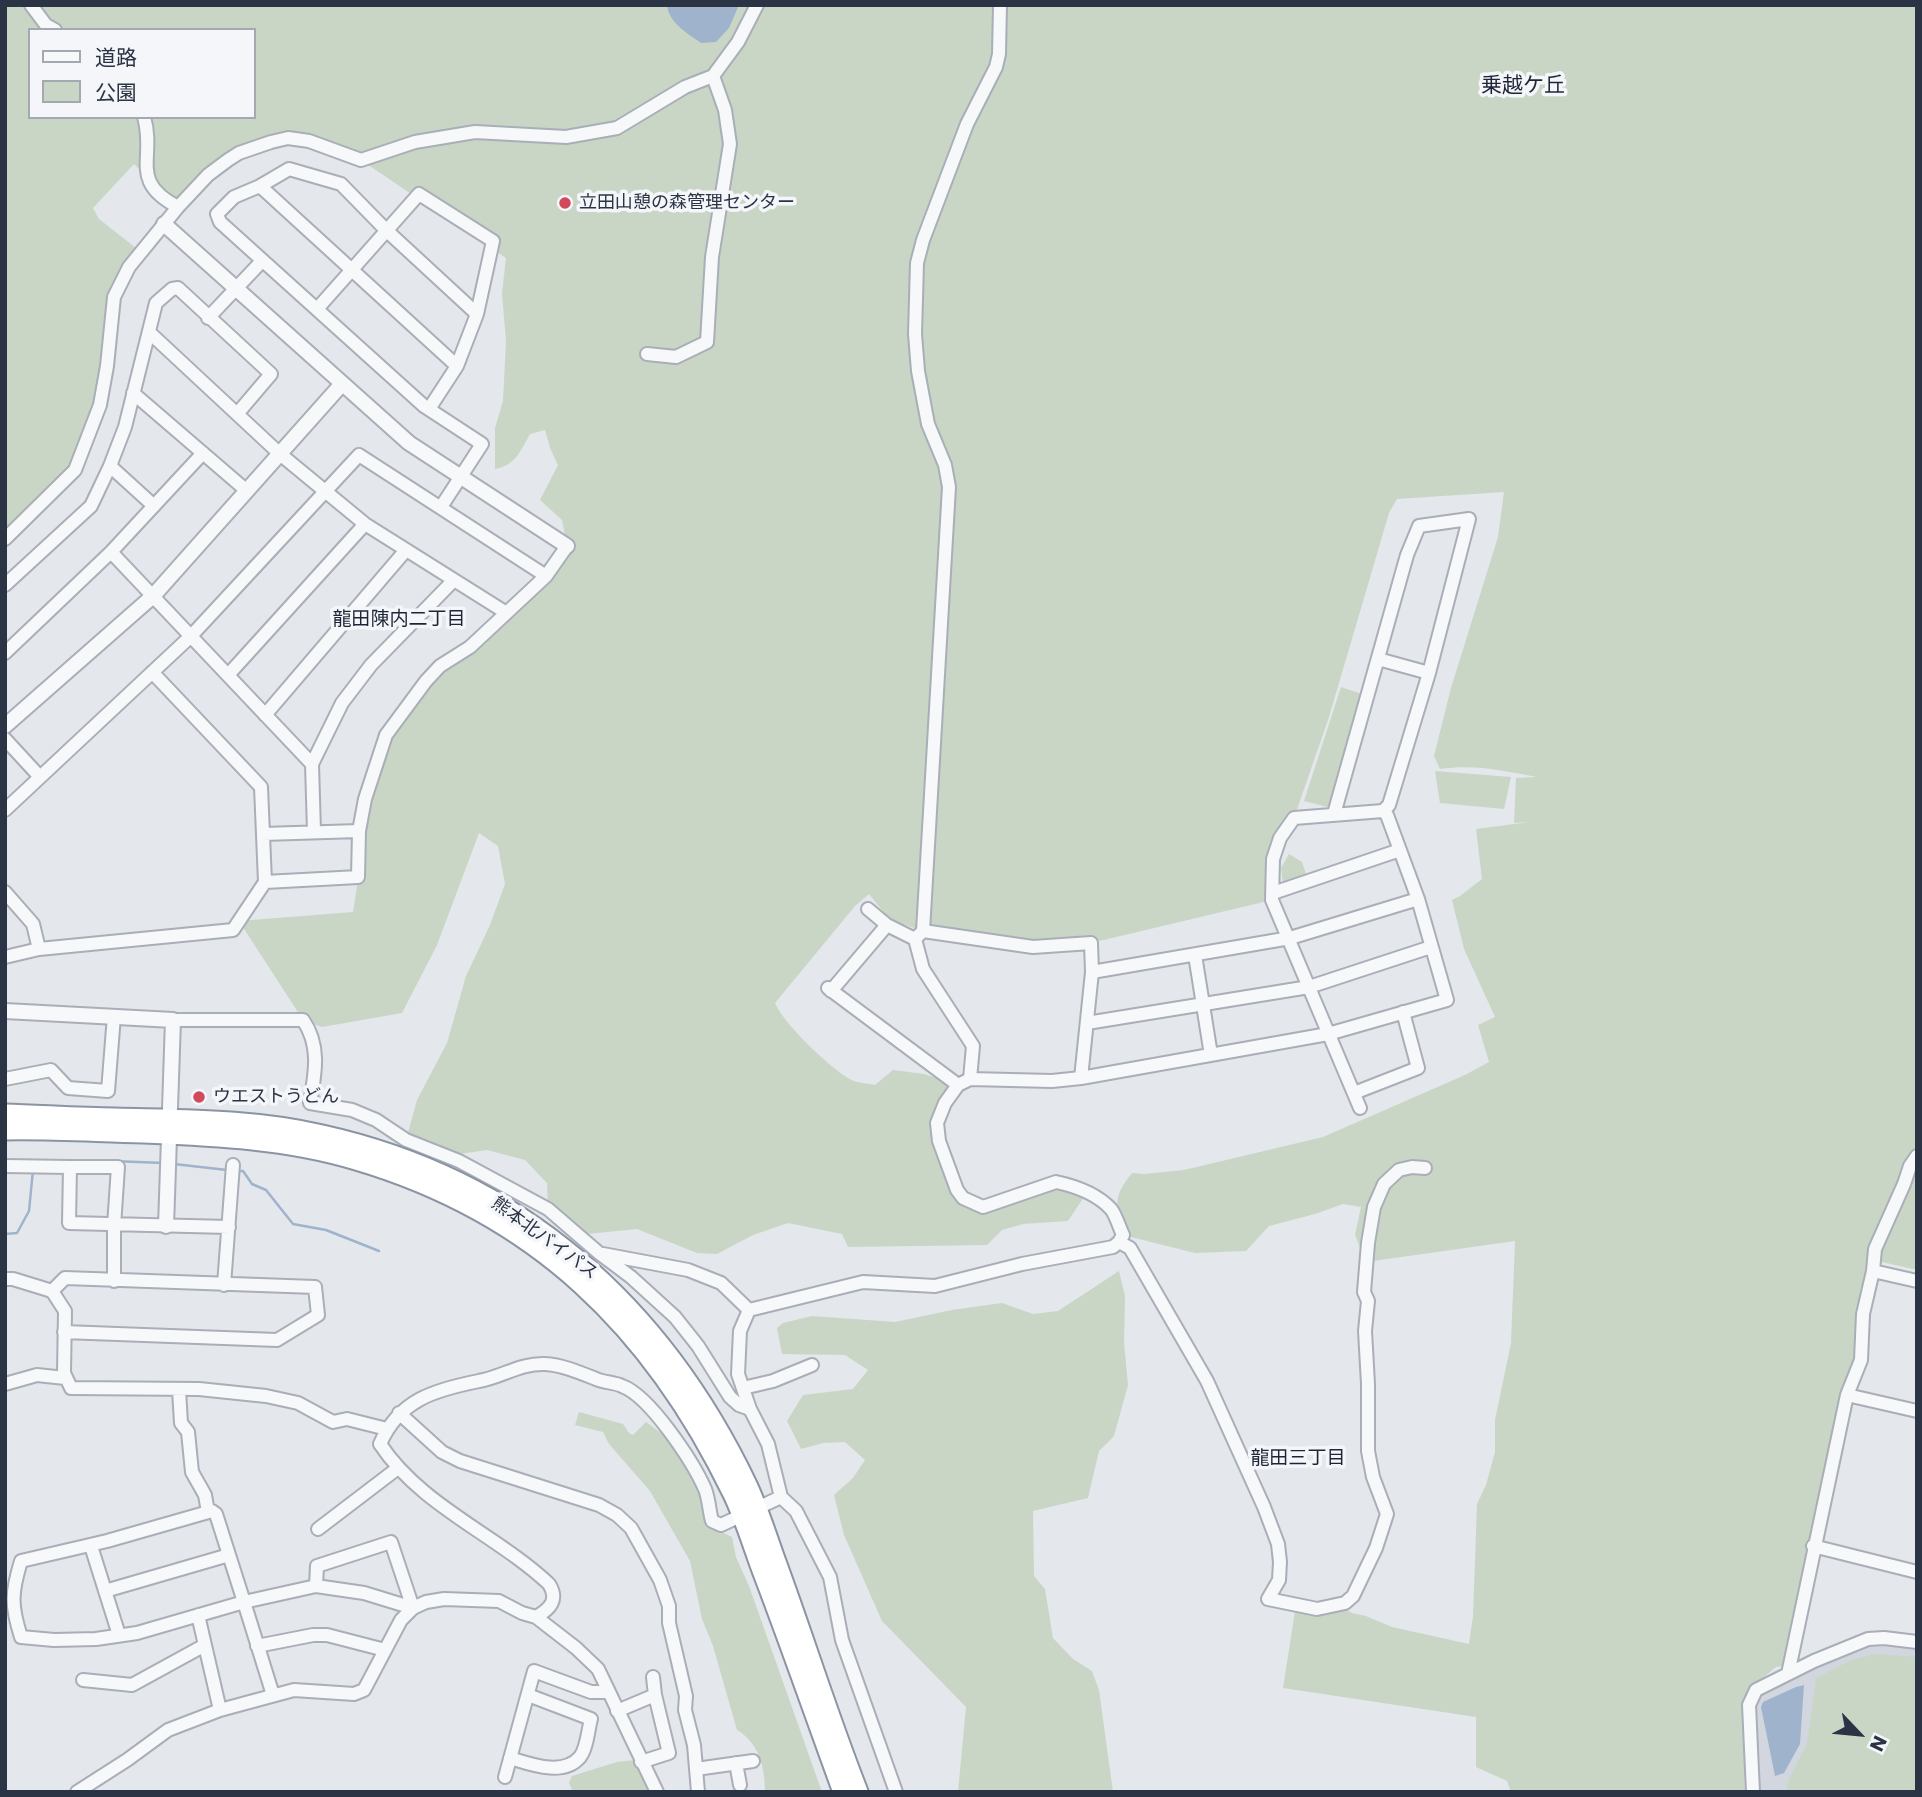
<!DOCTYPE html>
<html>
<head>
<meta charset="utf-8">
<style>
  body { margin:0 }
  #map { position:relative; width:1922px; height:1797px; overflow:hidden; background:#e4e7ec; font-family:Poppins,"Noto Sans JP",sans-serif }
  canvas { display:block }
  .frame { position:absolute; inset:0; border:7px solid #2b3445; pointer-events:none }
  .legend { position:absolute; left:28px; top:28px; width:228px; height:91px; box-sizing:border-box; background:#f4f6f9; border:2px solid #a4a8b1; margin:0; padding:9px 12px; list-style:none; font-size:21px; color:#2b3445 }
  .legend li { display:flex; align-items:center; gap:14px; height:35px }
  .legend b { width:35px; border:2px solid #a4a8b1 }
  .north { position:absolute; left:1824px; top:1699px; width:70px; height:70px; -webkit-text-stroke:5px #f4f6f9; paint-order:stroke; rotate:116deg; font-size:19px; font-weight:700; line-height:28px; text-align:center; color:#2b3445 }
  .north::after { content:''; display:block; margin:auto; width:24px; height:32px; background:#2b3445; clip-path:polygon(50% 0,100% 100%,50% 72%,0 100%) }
</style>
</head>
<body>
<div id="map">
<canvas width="1922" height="1797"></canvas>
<div class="frame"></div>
<ul class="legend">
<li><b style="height:9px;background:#f7f8fa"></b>道路</li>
<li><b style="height:19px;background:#c9d6c5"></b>公園</li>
</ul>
<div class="north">N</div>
</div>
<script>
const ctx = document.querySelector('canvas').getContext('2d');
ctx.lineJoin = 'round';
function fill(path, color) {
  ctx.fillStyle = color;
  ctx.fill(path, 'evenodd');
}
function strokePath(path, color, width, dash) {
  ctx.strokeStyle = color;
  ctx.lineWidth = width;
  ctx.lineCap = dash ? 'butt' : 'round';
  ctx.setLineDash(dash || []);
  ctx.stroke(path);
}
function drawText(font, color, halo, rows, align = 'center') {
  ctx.font = font + ' Poppins,"Noto Sans JP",sans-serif';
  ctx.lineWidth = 7;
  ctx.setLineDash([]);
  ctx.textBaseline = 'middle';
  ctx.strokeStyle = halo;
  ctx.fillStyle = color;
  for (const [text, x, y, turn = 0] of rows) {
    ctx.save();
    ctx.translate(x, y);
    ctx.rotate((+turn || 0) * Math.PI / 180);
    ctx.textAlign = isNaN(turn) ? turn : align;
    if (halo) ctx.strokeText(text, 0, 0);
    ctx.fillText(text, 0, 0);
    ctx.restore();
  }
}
const built = new Path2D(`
  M1875,1645L1917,1648V1792H1757L1754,1704L1763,1691L1865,1646Z`);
const green = new Path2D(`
  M5,5H1917V1270L1869,1259L1858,1310L1857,1352L1840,1405L1784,1666L1776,1667L1752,1687L1743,1710L1745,1792H1511L1507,1781L1476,1767V1717L1283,1688L1296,1605H1337L1352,1613L1366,1616L1392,1627L1469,1644L1473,1616L1477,1504L1486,1485L1495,1452V1420L1511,1343L1515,1241L1366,1262L1355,1235L1361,1207L1343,1204L1315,1214L1269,1226L1246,1251L1195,1253L1123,1235C1116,1205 1112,1198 1132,1173L1144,1174L1184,1170L1323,1137L1465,1075L1489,1062L1478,1025L1495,1017L1464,949L1452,900L1460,896L1482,879L1476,829L1530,822L1514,823L1516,778L1537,777C1505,771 1474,764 1440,769L1434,756L1451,688L1498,537L1504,492L1397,499L1389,513L1329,717L1294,818L1280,838L1272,900L1091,943L1053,946L923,931L889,919L869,894L855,906L775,1003C783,1023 828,1066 848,1078C855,1083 866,1083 875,1085L893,1070L924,1074L958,1085L937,1123L950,1179L983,1207L1068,1184L1084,1197L1068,1221L1023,1224L1002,1230L987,1245L848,1247L842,1234L788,1223L753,1235L717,1254L697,1253L637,1229L577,1235L548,1209L547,1183L525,1160L487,1150L446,1156L406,1140L417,1100L447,1043L466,976L490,925L505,884L498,846L479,833L437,945L402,1013L322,1027L303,1020L239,921L353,912L376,764L426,681L470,647L567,546L562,520L540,500L558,465L550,448L545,430L530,434C521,450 515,466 495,469V428L503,401L506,341L502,293L506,258L361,160L288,138L239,153L178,207L134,164L93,208L99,219L141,252L115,296L107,366L75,470L5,539ZM30,30H254V117H30Z
  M1341,687L1362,694L1331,808L1304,801Z
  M1435,771L1511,777L1504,809L1440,803Z
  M1289,854L1302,862L1306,874L1283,883L1281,868Z
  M1119,1271L1125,1296L1124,1343L1128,1385L1114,1436L1099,1451L1088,1498L1033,1511L1034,1576L1045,1589L1053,1638L1073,1659L1092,1671L1099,1690L1113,1792H958L966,1707L882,1621L844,1535L834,1495L853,1478L865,1460L845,1442L823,1443L801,1449L787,1421L803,1395L853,1389L868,1370L845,1355L782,1354L777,1328L783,1323L812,1316L895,1322L952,1310L1002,1303L1033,1314L1058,1311Z
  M579,1412L623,1424L629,1433L633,1435L646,1422L665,1436L684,1461L701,1496L703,1514L707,1521L717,1530L732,1537L736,1557L749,1586L822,1792H765C765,1767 759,1743 737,1730L713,1646L702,1619L690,1561L650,1491L609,1444L603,1432L575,1425Z
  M1875,1654L1917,1657V1792H1786L1790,1777L1807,1744L1816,1678L1851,1660Z
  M635,1760L649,1792H573L569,1783L572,1776L617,1762Z`);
const water = new Path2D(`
  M667,5H739L729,28L716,42L701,43C687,33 669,23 667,5Z
  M1804,1685L1800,1744L1784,1773L1775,1776L1761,1707L1763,1702L1796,1687Z`);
const stream = new Path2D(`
  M112,1161L164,1163
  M174,1164L227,1170
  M237,1171H243L252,1184L266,1190L293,1224L326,1230L379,1251
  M5,1234L17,1233L29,1211L33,1170`);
const minor = new Path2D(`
  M31,5L46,25L55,30
  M144,117C156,158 128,181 178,207
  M260,186L457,366
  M317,309L419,194L493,241L477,314L457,366L429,409
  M208,318L262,261
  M150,333L280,454L365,524L505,612
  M647,354L676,357L707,342L712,257L730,144L725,110L713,76
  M133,393L247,491
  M110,466L154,506
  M441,507L482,444L424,406L220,222L217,214L234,197L260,186L289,169L341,184L386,230L477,314
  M5,539L75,470L100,405L107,366L114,297L129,267L178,207L208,175L228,160L239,153L271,142L288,138L309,141L361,160L415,142L475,132L566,137L617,128L685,87L713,76L738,42L757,5
  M111,552L312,764
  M5,585L91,506L110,466L125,427L156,303L172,289L178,288L271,374L237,414
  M5,653L111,552L203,453
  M1378,659L1429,673
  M228,675L365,524
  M265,715L406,550
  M5,739L40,777
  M5,810L191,636L359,455L546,576
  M1334,814L1407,555L1419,526L1469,519L1429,673L1389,805L1383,811
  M314,832L312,764L342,703L371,665L454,580
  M263,834L359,831
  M265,882L358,877L359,831L365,799L386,735L426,681L440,666L470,647L546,576L567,546
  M5,892L33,924L39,949
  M1273,893L1400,850
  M868,909L887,925L915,939L923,931L949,487L945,465L928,424L918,371L915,334L917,263L923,240L967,124L996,67L999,54L1000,5
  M923,931L1033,947L1091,943L1092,972L1081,1078
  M915,939L923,969L973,1046L970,1079
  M1195,955L1211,1055
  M5,957L39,949L233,930L265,882L261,787L152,672
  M1092,972L1290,938L1418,899
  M828,988L958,1085
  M831,991L887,925
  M173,1020H303C321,1046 315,1074 310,1103L352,1110L376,1120L406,1140L459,1161L548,1209L599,1253L631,1277L675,1317L698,1346L730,1397L739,1405L750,1409
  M1087,1023L1309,987L1431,947
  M5,1079L51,1070L68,1088L108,1091L114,1016
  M1354,1093L1418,1068L1403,1012
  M1360,1108L1272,900L1273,859L1280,838L1294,818L1383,811
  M5,1166L70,1167
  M1119,1242L1130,1248L1207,1381L1264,1507L1278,1544L1280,1562L1279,1580L1268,1599L1317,1609L1345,1603L1353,1596L1376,1548L1387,1514L1373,1477L1368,1451V1384L1365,1331L1368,1301L1364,1292L1368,1243L1374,1207L1384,1184L1399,1170L1412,1167L1425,1168
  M603,1254L688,1270L721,1283L749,1310
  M1873,1271L1917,1281
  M5,1279H13L52,1291L65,1311L64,1373L71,1388L199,1389L266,1396L298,1403L333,1422L347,1419L387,1429
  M114,1281V1226L118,1167H70L69,1223L229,1227
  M224,1285L233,1165
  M52,1291L65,1278L315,1287L318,1315L277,1340L64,1332
  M749,1310L863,1282L935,1286L1022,1264L1113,1247L1119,1242L1123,1235C1119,1227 1116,1215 1111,1209C1097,1194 1075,1186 1056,1182L983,1207L963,1198L957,1190L939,1141L937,1123L945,1103L958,1085L970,1079L1052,1081L1081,1078L1328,1034L1447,1000L1418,899L1387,815L1383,811
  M749,1310L740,1331L738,1374L750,1409L768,1444L781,1497L796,1511L830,1577L842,1640L896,1792
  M5,1384L37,1375L65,1378
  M743,1388L773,1381L812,1365
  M179,1390L181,1423L188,1432L192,1472L205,1495L208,1512
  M1847,1395L1917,1411
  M399,1413L442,1452L460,1461L599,1505L617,1515L631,1528L660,1580L669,1606V1623L686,1696L685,1710L694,1745L698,1792
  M212,1511L216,1514L244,1602L137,1633L96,1639L54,1640L21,1637C11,1605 11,1594 21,1561L107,1541Z
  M318,1529L398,1468
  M91,1546L119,1635
  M1813,1546L1917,1572
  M316,1586L317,1566L391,1542L413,1608
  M105,1591L229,1555
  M198,1615L220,1710
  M536,1617C550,1609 559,1600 549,1584C497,1535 421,1506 380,1444C399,1400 434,1390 479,1381C502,1377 520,1363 545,1364C563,1365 581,1373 596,1379C605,1383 614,1382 622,1386C650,1396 693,1462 705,1489C709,1499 709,1510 712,1521L721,1525L781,1497
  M257,1646L313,1635H327L385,1650
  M1788,1674L1847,1395L1861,1360L1863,1314L1873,1271L1875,1249L1904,1184L1910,1166L1917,1156
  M653,1677L655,1695
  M83,1680L132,1685L205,1645
  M273,1695L244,1602L316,1586L364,1593L413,1608
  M617,1711L655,1695L669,1753L641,1762
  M510,1758C530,1764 563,1777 580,1757C587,1748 588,1730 591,1719L528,1695
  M736,1763L740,1785
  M696,1769L753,1761
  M505,1777L534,1671L591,1692H609
  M77,1792L127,1760L168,1730L220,1710L294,1690L354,1694L364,1690L401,1620L413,1608L426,1602L444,1599L499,1601L522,1613L536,1617L576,1648L598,1669L657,1792
  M1753,1792L1749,1705L1756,1690L1814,1661L1868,1639L1884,1638L1917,1642`);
const tertiary = new Path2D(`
  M164,224L409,443L567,546
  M5,726L153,596L341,385
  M5,1011L173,1020L166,1226`);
const trunk = new Path2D(`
  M5,1114C42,1115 78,1118 115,1118C184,1120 254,1119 322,1135C520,1179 662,1306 748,1487C759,1511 767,1537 776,1562C804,1638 828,1716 858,1792
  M5,1130C51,1129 97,1132 143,1133C214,1136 287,1139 356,1160C536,1213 653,1328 733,1494C746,1521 754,1550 765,1578C792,1649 817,1721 843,1792`);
const markers = [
  [565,203,7,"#d1495b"],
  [199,1097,7,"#d1495b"]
];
const poiNames = [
  ["立田山憩の森管理センター",579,203],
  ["ウエストうどん",213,1097]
];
const streetNames = [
  ["熊本北バイパス",544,1239,36]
];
const neighbourhoodNames = [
  ["龍田陳内二丁目",399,620],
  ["龍田三丁目",1298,1459]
];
const quarterNames = [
  ["乗越ケ丘",1523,87]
];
fill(built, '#d2d6de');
fill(green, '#c9d6c5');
fill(water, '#9fb4cc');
strokePath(stream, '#9fb4cc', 2.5);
strokePath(minor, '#a9aeb7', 16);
strokePath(tertiary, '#a9aeb7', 18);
strokePath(trunk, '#8b94a3', 23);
strokePath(minor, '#f7f8fa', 12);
strokePath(tertiary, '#f7f8fa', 14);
strokePath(trunk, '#fff', 19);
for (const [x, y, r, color] of markers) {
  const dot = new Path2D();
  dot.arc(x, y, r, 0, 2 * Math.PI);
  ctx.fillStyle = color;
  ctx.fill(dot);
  strokePath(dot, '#f4f6f9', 2.5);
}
drawText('18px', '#2b3445', '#f4f6f9', poiNames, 'left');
drawText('18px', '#2b3445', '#f4f6f9', streetNames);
drawText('19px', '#1d2536', '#f4f6f9', neighbourhoodNames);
drawText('21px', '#1d2536', '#f4f6f9', quarterNames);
</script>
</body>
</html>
